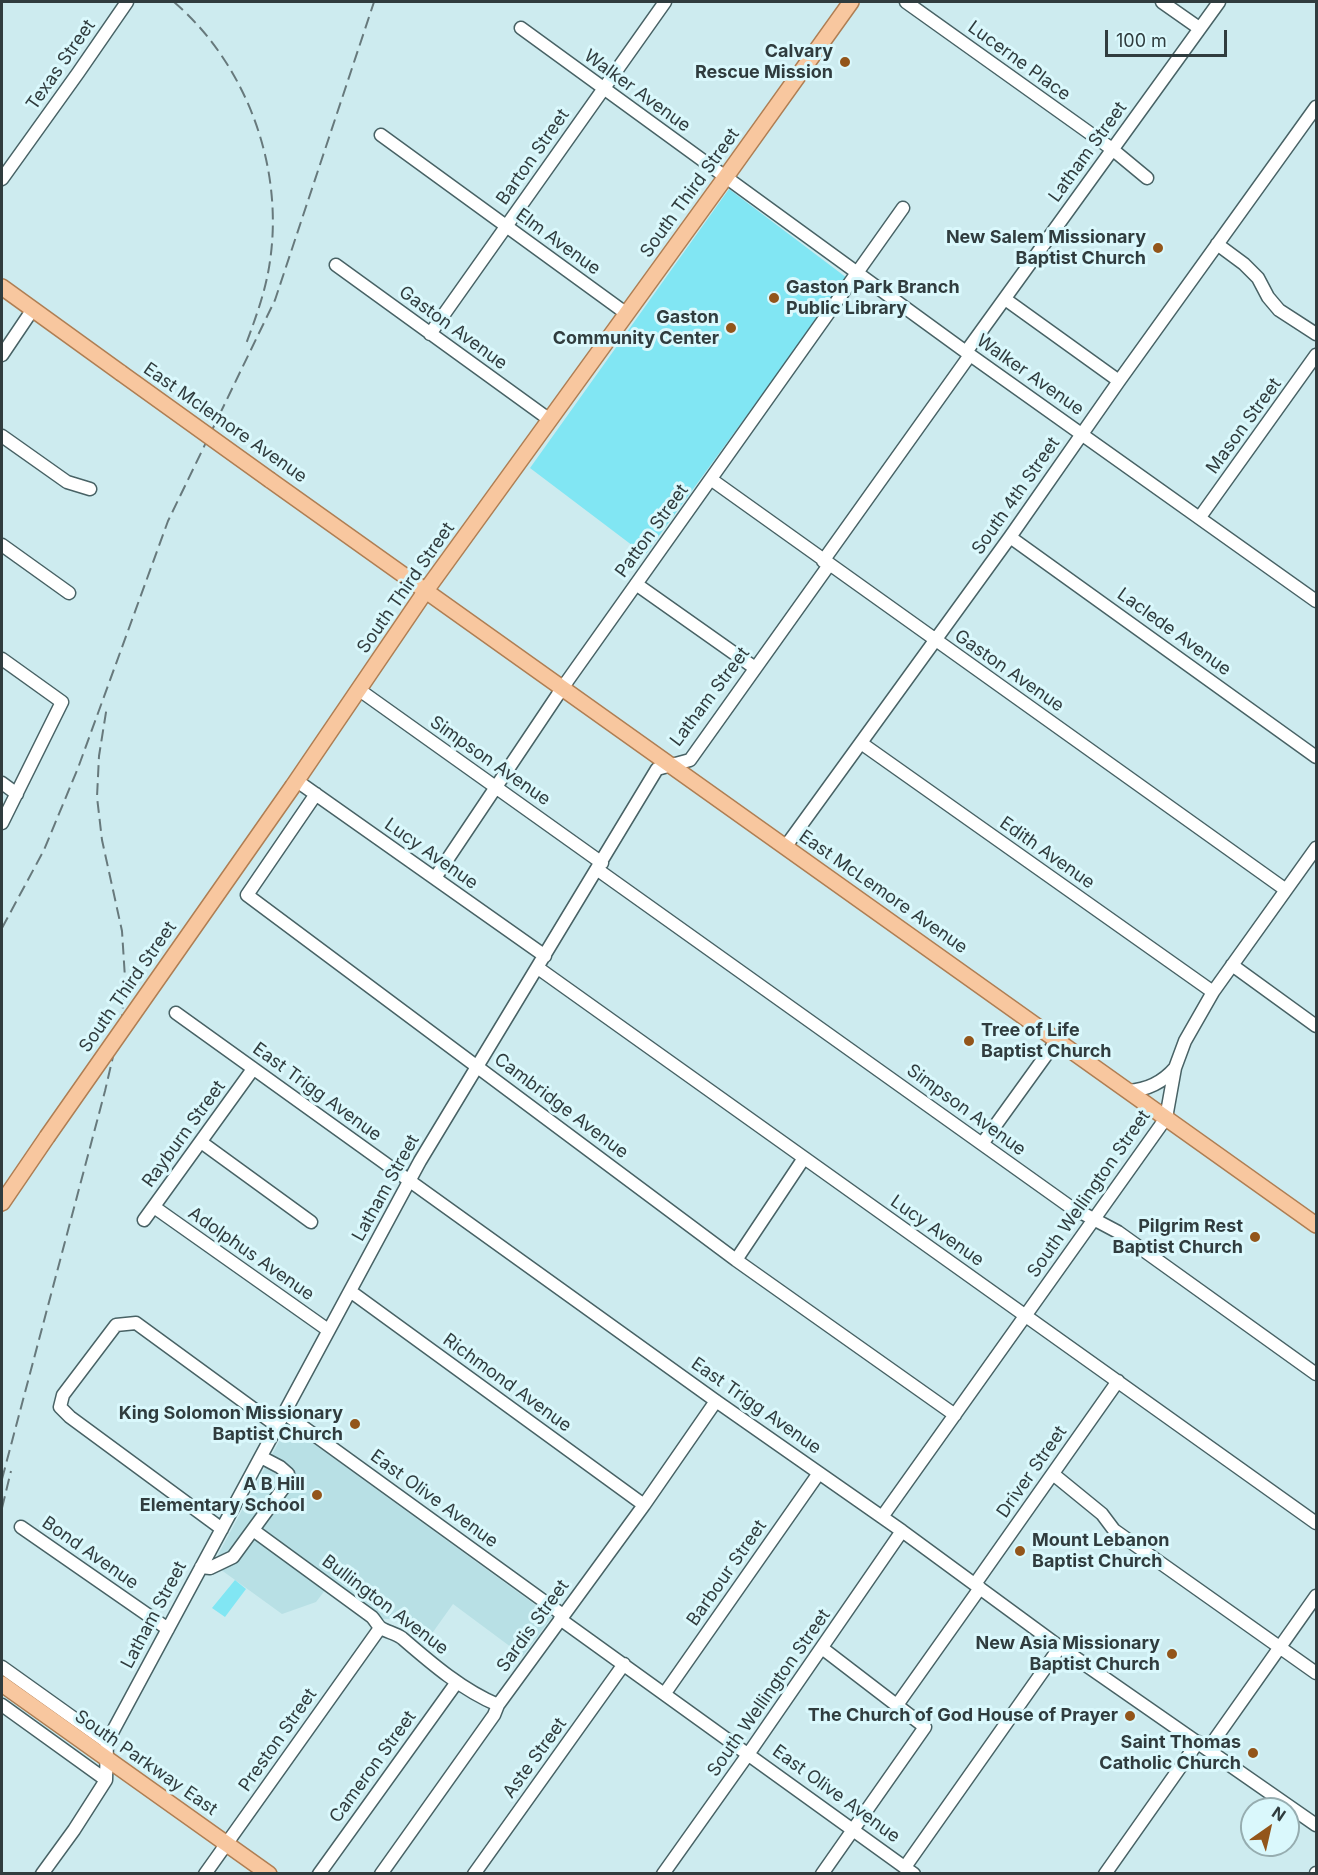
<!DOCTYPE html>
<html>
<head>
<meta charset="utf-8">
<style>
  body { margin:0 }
  #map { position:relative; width:1318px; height:1875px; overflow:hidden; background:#cdebef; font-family:Inter,sans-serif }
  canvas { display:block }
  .frame { position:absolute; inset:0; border:3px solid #303c3e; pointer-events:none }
  .north { position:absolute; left:1240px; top:1797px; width:60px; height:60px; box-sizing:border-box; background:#daf8fc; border:2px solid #96adb0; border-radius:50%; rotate:34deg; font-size:16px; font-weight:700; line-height:24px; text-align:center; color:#303c3e }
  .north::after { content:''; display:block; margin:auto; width:21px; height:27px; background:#93551a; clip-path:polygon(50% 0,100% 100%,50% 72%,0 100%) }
  .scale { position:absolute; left:1105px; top:30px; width:122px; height:27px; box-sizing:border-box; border:3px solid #303c3e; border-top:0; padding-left:8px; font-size:18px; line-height:21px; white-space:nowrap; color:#303c3e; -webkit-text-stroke:4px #daf8fc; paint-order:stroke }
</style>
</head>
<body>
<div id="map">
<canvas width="1318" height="1875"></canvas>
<div class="frame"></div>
<div class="north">N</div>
<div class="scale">100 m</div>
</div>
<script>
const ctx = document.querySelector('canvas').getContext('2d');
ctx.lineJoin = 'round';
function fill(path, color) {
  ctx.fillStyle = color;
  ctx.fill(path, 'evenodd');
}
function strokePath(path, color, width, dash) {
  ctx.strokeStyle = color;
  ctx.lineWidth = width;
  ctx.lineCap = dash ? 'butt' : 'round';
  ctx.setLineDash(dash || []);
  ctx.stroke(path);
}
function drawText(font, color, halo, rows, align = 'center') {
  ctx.font = font + ' Inter,sans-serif';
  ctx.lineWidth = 6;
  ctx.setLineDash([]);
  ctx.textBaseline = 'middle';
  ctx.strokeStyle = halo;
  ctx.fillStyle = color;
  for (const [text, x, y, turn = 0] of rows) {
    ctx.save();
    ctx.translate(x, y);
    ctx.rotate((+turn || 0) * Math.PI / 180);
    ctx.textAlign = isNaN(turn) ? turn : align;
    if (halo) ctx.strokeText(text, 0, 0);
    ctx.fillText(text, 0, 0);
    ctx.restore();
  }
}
const built = new Path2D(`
  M288,1425L552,1617L523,1656L453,1604L423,1646L411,1628L405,1622L396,1619H379L326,1589L316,1602L282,1614L213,1564Z`);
const green = new Path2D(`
  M729,189L847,278L645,555L530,468Z
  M235,1580L246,1589L225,1617L212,1608Z`);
const minor = new Path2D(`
  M906,2L1112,149L1147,178
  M1162,2L1199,28
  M521,28L966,352L1316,601
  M381,135L627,314
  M2,179L78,73L127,2
  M1217,244L1244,264L1258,278L1268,297L1279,310L1316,334
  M336,265L550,420
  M1005,299L1119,381
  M430,334L665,2
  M966,352L1219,2
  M2,355L33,309
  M2,436L67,482L90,489
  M712,480L1286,890
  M1200,517L1316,355
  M1010,537L1316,757
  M2,545L69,593
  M823,561L970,355
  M636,584L755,668
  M2,659L62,702L2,823
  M358,689L602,863
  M861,743L1213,992
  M297,781L545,956
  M2,783L17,794
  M316,794L247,895L736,1260L955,1415
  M786,846L1010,537L1119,381L1316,107
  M598,870L1069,1206L1118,1232L1316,1374
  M435,878L563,687L903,208
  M1232,965L1316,1026
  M538,968L1316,1523
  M176,1013L716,1401L902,1531L1060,1647L1316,1825
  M1128,1091C1146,1090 1163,1082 1175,1068
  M201,1142L311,1222
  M982,1144L1057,1040
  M154,1207L328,1330
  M144,1220L253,1069
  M736,1260L804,1158
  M350,1291L644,1505
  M284,1413L563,1615
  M1053,1474L1102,1514L1114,1530L1316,1673
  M882,1517L1166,1118L1175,1068L1185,1041L1213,992L1316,848
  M21,1527L168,1629
  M222,1529L70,1417L60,1407L63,1395L116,1325L136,1323L277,1426
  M253,1530L372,1617C375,1620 378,1626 381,1628C387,1632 395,1633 402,1638C431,1663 462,1690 498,1705
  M201,1567L210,1568L233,1557L287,1483L288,1474L280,1467L261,1457
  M975,1584L1118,1381
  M560,1619L914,1874
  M2,1667L107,1742
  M665,1693L819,1473
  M2,1705L106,1780
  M897,1705L980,1588
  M1208,1749L1316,1596
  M905,1867L1060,1647
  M42,1874L74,1830L106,1780L107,1742L420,1161L657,769L690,760L829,565
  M205,1874L380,1628
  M319,1874L457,1682
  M381,1874L494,1715L498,1705L644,1505L716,1401
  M474,1874L624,1664
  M663,1874L749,1753L902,1531
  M822,1874L925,1727L822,1648
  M1105,1874L1198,1742
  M1316,1874V1873`);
const major = new Path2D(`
  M2,287L121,373
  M270,480L1316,1225
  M293,786L427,589L725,178L851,2
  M2,1203L47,1137
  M2,1684L269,1874`);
const rail = new Path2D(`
  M174,2C246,64 284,166 270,261C266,290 256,317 246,344
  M2,928L44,850L78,768L168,521L275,300L374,2
  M2,1479L105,1091L122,1018L125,978L122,931L102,840L97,797L99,756L107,706
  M2,1508L11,1471`);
const majorBridge = new Path2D(`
  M121,373L270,480
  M47,1137L293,786`);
const markers = [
  [845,62,6,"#93551a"],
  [1158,248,6,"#93551a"],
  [774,298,6,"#93551a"],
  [731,328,6,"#93551a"],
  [969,1041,6,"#93551a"],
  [1255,1237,6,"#93551a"],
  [355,1424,6,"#93551a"],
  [317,1495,6,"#93551a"],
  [1020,1551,6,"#93551a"],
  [1172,1654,6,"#93551a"],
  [1130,1716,6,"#93551a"],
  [1253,1753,6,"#93551a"]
];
const poiNames = [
  ["Calvary",833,52],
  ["Rescue Mission",833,73],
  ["New Salem Missionary",1146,238],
  ["Baptist Church",1146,259],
  ["Gaston Park Branch",786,288,"left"],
  ["Public Library",786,309,"left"],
  ["Gaston",719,318],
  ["Community Center",719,339],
  ["Tree of Life",981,1031,"left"],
  ["Baptist Church",981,1052,"left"],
  ["Pilgrim Rest",1243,1227],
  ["Baptist Church",1243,1248],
  ["King Solomon Missionary",343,1414],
  ["Baptist Church",343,1435],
  ["A B Hill",305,1485],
  ["Elementary School",305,1506],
  ["Mount Lebanon",1032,1541,"left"],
  ["Baptist Church",1032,1562,"left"],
  ["New Asia Missionary",1160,1644],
  ["Baptist Church",1160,1665],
  ["The Church of God House of Prayer",1118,1716],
  ["Saint Thomas",1241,1743],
  ["Catholic Church",1241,1764]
];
const streetNames = [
  ["Lucerne Place",1019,61,36],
  ["Texas Street",61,65,-55],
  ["Walker Avenue",637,91,36],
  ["Latham Street",1088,152,-54],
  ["Barton Street",533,157,-55],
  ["South Third Street",690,193,-54],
  ["Elm Avenue",558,242,36],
  ["Gaston Avenue",453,328,36],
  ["Walker Avenue",1030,375,35],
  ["East Mclemore Avenue",225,423,35],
  ["Mason Street",1244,426,-54],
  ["South 4th Street",1016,496,-55],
  ["Patton Street",652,531,-54],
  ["South Third Street",406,588,-55],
  ["Laclede Avenue",1174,632,36],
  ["Gaston Avenue",1009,671,35],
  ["Latham Street",710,697,-53],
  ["Simpson Avenue",490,761,35],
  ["Edith Avenue",1047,853,35],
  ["Lucy Avenue",431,854,35],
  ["East McLemore Avenue",883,892,35],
  ["South Third Street",128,987,-55],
  ["East Trigg Avenue",317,1092,36],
  ["Cambridge Avenue",561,1106,37],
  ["Simpson Avenue",966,1110,36],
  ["Rayburn Street",184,1134,-54],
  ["Latham Street",386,1188,-61],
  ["South Wellington Street",1089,1194,-55],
  ["Lucy Avenue",937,1231,35],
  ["Adolphus Avenue",251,1254,35],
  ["Richmond Avenue",507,1383,36],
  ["East Trigg Avenue",756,1406,35],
  ["Driver Street",1032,1472,-55],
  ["East Olive Avenue",434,1499,36],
  ["Bond Avenue",90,1553,35],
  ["Barbour Street",727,1573,-55],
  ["Bullington Avenue",385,1605,37],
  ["Latham Street",154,1615,-62],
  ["Sardis Street",533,1626,-54],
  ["South Wellington Street",769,1693,-55],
  ["Preston Street",278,1740,-55],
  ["Aste Street",535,1758,-54],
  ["South Parkway East",146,1763,35],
  ["Cameron Street",373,1767,-54],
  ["East Olive Avenue",836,1794,36]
];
fill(built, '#b8e0e5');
fill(green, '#81e6f3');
strokePath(minor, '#486265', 15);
strokePath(major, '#af7e53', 18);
strokePath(minor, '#fff', 12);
strokePath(major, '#f8c79f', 15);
strokePath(rail, '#67797c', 2, [12, 6]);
strokePath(majorBridge, '#af7e53', 18, []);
strokePath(majorBridge, '#f8c79f', 15);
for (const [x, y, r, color] of markers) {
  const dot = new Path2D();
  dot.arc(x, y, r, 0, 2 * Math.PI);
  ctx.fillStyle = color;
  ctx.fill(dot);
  strokePath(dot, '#daf8fc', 2);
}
drawText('bold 18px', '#303c3e', '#daf8fc', poiNames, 'right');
drawText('18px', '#303c3e', '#daf8fc', streetNames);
</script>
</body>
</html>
